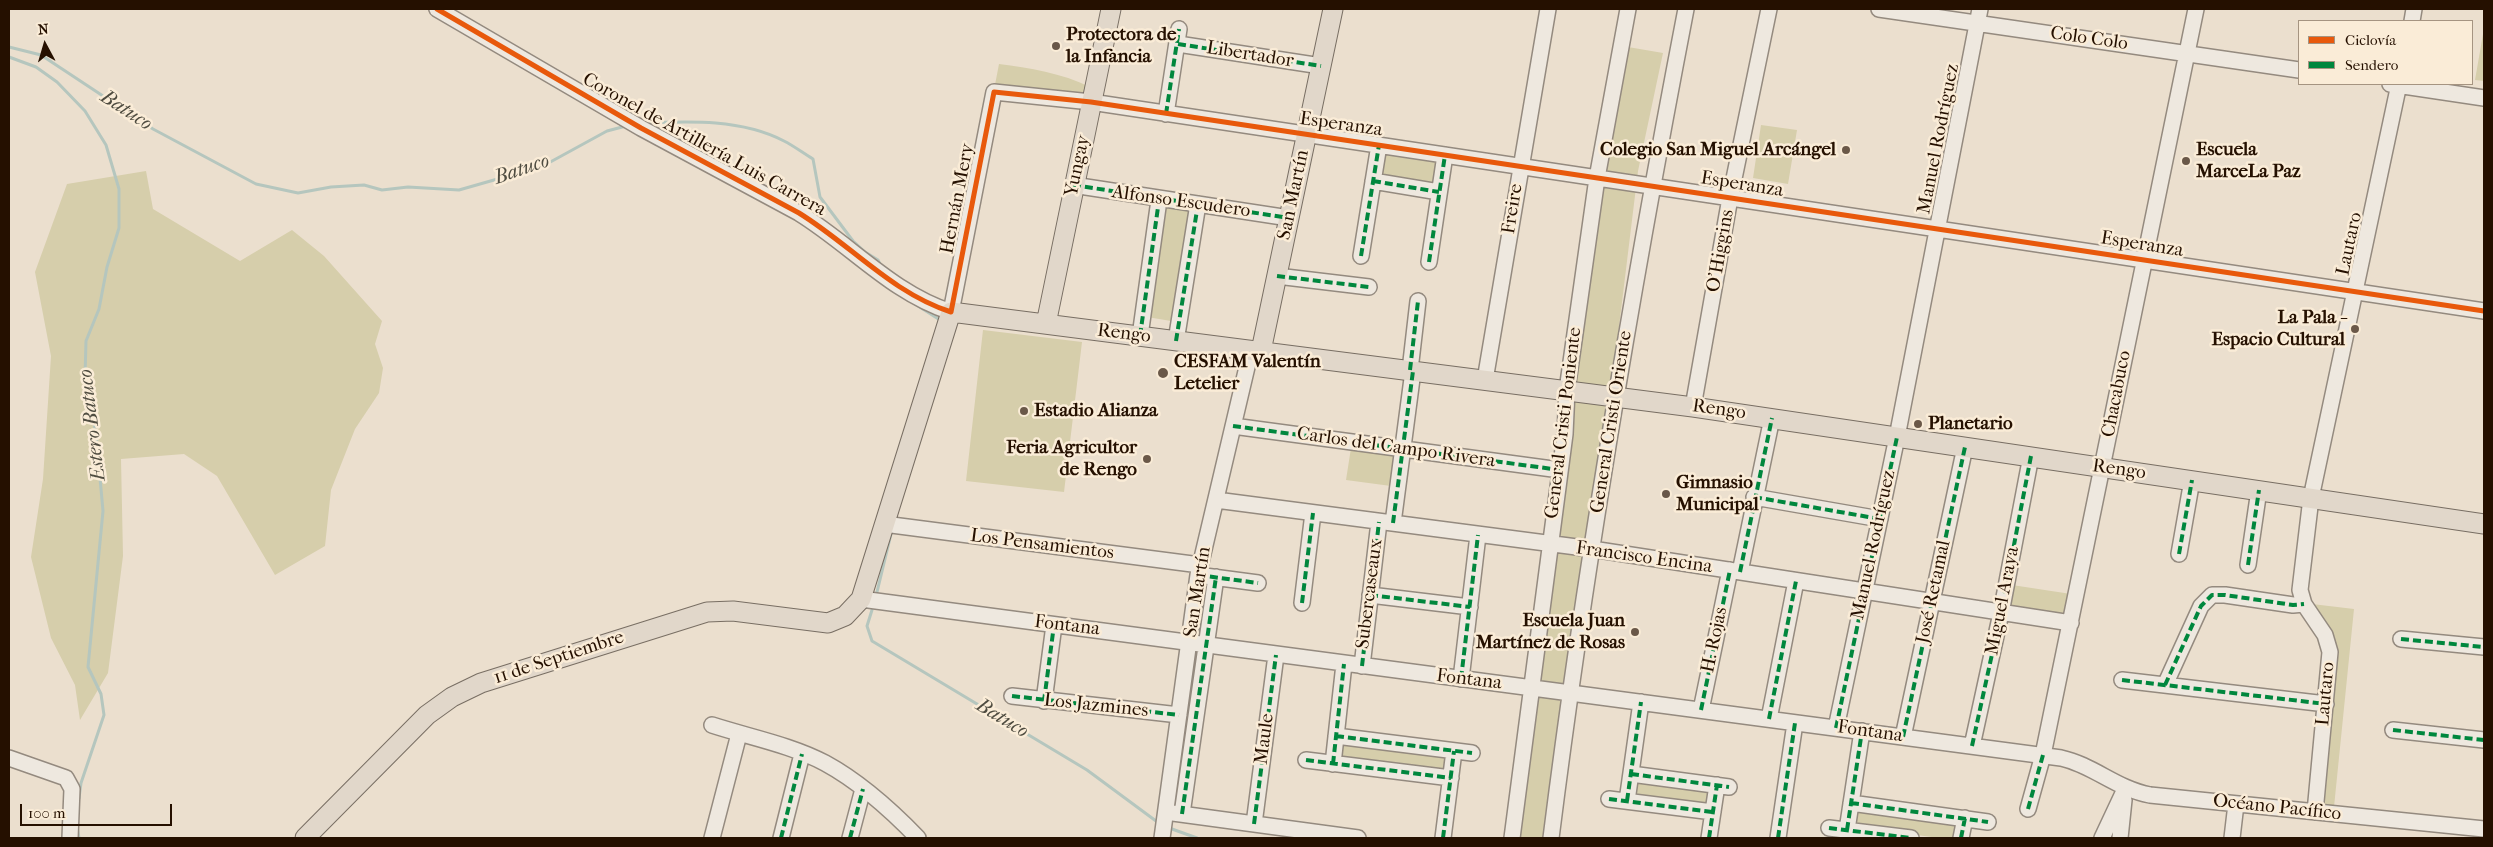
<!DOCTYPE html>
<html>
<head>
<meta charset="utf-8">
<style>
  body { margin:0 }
  #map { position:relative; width:2493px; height:847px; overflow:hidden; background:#ebdfce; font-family:"IM FELL French Canon",serif }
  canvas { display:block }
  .frame { position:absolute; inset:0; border:10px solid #251000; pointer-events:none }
  .legend { position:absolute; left:2298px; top:20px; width:175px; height:65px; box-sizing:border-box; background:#faecd7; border:1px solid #a59481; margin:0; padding:6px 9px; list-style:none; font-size:15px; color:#251000 }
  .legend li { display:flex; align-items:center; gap:10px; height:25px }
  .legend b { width:25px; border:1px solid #a59481 }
  .north { position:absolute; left:20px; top:20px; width:50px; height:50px; -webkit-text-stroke:4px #faecd7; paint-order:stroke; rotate:354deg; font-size:14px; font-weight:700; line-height:20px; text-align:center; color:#251000 }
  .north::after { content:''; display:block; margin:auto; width:18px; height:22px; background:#251000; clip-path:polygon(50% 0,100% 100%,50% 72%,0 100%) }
  .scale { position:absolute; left:20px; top:804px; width:152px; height:22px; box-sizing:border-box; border:2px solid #251000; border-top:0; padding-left:6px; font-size:15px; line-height:18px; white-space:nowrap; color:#251000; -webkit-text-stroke:4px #faecd7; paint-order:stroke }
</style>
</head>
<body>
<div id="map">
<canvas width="2493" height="847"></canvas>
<div class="frame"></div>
<ul class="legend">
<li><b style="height:6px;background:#e8590c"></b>Ciclovía</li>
<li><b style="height:6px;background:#00873e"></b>Sendero</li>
</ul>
<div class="north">N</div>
<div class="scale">100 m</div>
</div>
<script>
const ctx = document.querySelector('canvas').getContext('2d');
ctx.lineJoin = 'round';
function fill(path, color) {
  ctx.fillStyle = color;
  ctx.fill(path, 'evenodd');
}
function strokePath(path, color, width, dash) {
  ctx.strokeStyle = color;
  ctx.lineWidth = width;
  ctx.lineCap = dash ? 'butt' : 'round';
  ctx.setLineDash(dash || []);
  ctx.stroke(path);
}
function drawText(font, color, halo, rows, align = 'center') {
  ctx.font = font + ' "IM FELL French Canon",serif';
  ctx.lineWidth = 5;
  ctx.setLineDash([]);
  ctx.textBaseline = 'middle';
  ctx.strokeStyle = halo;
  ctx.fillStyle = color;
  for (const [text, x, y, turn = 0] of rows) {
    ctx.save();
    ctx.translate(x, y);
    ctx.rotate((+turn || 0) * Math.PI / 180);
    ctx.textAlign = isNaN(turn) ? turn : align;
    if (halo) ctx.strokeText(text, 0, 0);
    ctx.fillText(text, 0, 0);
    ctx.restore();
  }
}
const green = new Path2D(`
  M2483,34H2484V81L2475,80Z
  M1628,47L1663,53L1638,171L1611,392L1575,386L1604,167Z
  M999,64C1029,68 1062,73 1090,87L1088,100L994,90Z
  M1761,125L1797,130L1788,184L1753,178Z
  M1380,148L1443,157L1437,190L1376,180Z
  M146,171L153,209L240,261L292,230L324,256L382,321L375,344L383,368L379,393L355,429L331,490L325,546L275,575L217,476L184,454L121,459L123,556L108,673L80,720L75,685L51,638L31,557L43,479L51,356L35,272L67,184Z
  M1161,207L1194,212L1177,322L1147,317Z
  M983,330L1082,342L1064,492L966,481Z
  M1573,398L1608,403L1545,838H1516Z
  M1351,448L1395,453L1391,486L1346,480Z
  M1201,578L1212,580L1180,809H1171Z
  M2012,585L2071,594L2067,619L2006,608Z
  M2312,604L2354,609L2334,807L2321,806L2335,653Z
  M1340,740L1452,753L1449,776L1337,761Z
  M1635,778L1713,788L1710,808L1632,798Z
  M1854,808L1960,821L1956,838H1939L1851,826Z`);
const stream = new Path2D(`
  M9,47L41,55L153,129L256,184L298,193L331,187L364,185L382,190L408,187L459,190L543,166L607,131L626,126
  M9,57L36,67L57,82L85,111L106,145L119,189V228L107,267L99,309L86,341L85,376L96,434L103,511L88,667L101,694L104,715L81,783L79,798
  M645,123C690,121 742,119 784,141C794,146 803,153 813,159L820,197L853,241L865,252L878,260L881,266
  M915,304L940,320
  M877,592L891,534
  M872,610L867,626L872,641L1087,770L1156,821
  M77,826L79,838
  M1172,829L1197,838`);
const minor = new Path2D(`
  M437,9L641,128L799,213C851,245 892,293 951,312L994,92L1091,102L2484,311
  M1879,9L2299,70
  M2412,21L2414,9
  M1178,44L1321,66
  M2390,84L2484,98
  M1166,114L1179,29
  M1373,181L1439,192
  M1073,185L1289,218
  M1361,256L1379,145
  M1429,262L1445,155
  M1277,276L1369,287
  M1140,336L1159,200
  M1176,341L1198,204
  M1410,370L1418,301
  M1485,380L1548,9
  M1693,407L1730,198L1769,9
  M1233,426L1560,470
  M1754,497L1880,519
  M1216,500L1592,549L2071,623
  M1393,523L1413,371
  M884,524L1200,565
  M2179,554L2192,480
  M2248,565L2259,490
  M1740,572L1772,418
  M1205,576L1258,583
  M1370,595L1470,607
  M861,599L2061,758C2093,765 2117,789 2150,795L2484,829
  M1302,603L1313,513
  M2401,639L2484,647
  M1362,666L1379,522
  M1461,679L1478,535
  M2122,680L2326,704
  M2165,685L2201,606L2212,595H2225L2293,605L2304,604
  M1012,696L1179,715
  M1044,701L1054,625
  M1701,710L1730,570
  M1769,719L1796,581
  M712,725C749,737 791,745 825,763C860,782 891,810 918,838
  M1836,728L1897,437L1980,9
  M2393,730L2484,740
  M1336,736L1472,753
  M1903,737L1965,447
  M1972,746L2001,613L2031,456
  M9,758L66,778L72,789L70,838
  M1306,760L1451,778
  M1333,764L1344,664
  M1631,774L1729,787
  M1609,799L1713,812
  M1627,801L1641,702
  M1851,803L1988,822
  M2028,809L2043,755L2196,9
  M2315,812L2330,652L2325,635L2304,604L2300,590L2311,498L2399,84
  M1173,813L1358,838
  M1182,814L1216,577
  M1254,824L1276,655
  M1829,828L1911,838
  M1847,830L1862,731
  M712,838L739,734
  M781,838L802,754
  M850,838L863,789
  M1162,838L1198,575L1251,350
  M1443,838L1454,751
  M1512,838L1565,434L1567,390L1597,178L1628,9
  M1551,838C1586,560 1633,284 1686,9
  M1709,838L1717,785
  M1778,838L1795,723
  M1961,838L1965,818
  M2102,838L2125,789
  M2120,838L2124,800
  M2232,838L2236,804`);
const major = new Path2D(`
  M1046,324L1111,9
  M1261,351L1333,9
  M305,838L427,715L452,697L481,683L707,612L733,611L828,623L845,616L861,599L951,312L1693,407L2484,524`);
const quiet = new Path2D(`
  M1178,44L1321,66
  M1166,114L1179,29
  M1373,181L1439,192
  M1073,185L1289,218
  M1361,256L1379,145
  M1429,262L1445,155
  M1277,276L1369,287
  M1140,336L1159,200
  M1176,341L1198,204
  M1410,370L1418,301
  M1233,426L1560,470
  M1754,497L1880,519
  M1393,523L1413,371
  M2179,554L2192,480
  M2248,565L2259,490
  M1740,572L1772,418
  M1198,575L1258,583
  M1370,595L1470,607
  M1302,603L1313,513
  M2401,639L2484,647
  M1362,666L1379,522
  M1461,679L1478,535
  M2122,680L2326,704
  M2165,685L2201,606L2212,595H2225L2293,605L2304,604
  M1012,696L1179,715
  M1044,701L1054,625
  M1701,710L1730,570
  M1769,719L1796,581
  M1836,728L1897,437
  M2393,730L2484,740
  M1336,736L1472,753
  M1903,737L1965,447
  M1972,746L2001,613L2031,456
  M1306,760L1451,778
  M1333,764L1344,664
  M1631,774L1729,787
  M1609,799L1713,812
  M1627,801L1641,702
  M1851,803L1988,822
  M2028,809L2043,755
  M1182,814L1216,577
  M1254,824L1276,655
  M1829,828L1911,838
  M1847,830L1862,731
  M781,838L802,754
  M850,838L863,789
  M1443,838L1454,751
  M1709,838L1717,785
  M1778,838L1795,723
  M1961,838L1965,818`);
const cycleway = new Path2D(`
  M437,9L641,128L799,213C851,245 892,293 951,312L994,92L1091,102L2484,311`);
const markers = [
  [1056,46,5,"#6a5848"],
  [1846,150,5,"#6a5848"],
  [2186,161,5,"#6a5848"],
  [2355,329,5,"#6a5848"],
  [1163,373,6,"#6a5848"],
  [1024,411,5,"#6a5848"],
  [1918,424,5,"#6a5848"],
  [1147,459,5,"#6a5848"],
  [1666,494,5,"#6a5848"],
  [1635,632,5,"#6a5848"]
];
const poiNames = [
  ["Protectora de",1066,35],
  ["la Infancia",1066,57],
  ["Colegio San Miguel Arcángel",1836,150,"right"],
  ["Escuela",2196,150],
  ["MarceLa Paz",2196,172],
  ["La Pala -",2345,318,"right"],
  ["Espacio Cultural",2345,340,"right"],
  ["CESFAM Valentín",1174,362],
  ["Letelier",1174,384],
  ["Estadio Alianza",1034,411],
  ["Planetario",1928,424],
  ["Feria Agricultor",1137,448,"right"],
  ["de Rengo",1137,470,"right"],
  ["Gimnasio",1676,483],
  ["Municipal",1676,505],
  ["Escuela Juan",1625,621,"right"],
  ["Martínez de Rosas",1625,643,"right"]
];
const streetNames = [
  ["Colo Colo",2089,39,8],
  ["Libertador",1250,55,9],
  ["Esperanza",1341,125,8],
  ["Manuel Rodríguez",1939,139,-79],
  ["Coronel de Artillería Luis Carrera",704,145,29],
  ["Yungay",1078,166,-78],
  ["Esperanza",1742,185,9],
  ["San Martín",1294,195,-78],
  ["Hernán Mery",958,199,-79],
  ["Alfonso Escudero",1181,202,8],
  ["Freire",1513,209,-81],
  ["Lautaro",2350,244,-78],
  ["Esperanza",2142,245,9],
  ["O'Higgins",1721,251,-80],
  ["Rengo",1124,334,7],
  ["Chacabuco",2117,394,-79],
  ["Rengo",1719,410,8],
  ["General Cristi Oriente",1612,422,-81],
  ["General Cristi Poniente",1564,423,-83],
  ["Carlos del Campo Rivera",1396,448,8],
  ["Rengo",2119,470,8],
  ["Los Pensamientos",1042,545,7],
  ["Manuel Rodríguez",1874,545,-78],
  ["Francisco Encina",1644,558,8],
  ["San Martín",1198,592,-81],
  ["José Retamal",1934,592,-78],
  ["Subercaseaux",1370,594,-83],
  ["Miguel Araya",2003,601,-79],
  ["Fontana",1067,626,7],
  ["H. Rojas",1715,640,-78],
  ["11 de Septiembre",559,658,-18],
  ["Fontana",1469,680,7],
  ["Lautaro",2326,694,-85],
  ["Los Jazmines",1096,706,6],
  ["Fontana",1870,732,8],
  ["Maule",1265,739,-83],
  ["Océano Pacífico",2277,808,6]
];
const waterNames = [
  ["Batuco",126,111,33],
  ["Batuco",522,170,-19],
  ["Estero Batuco",93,425,-97],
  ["Batuco",1002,719,31]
];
fill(green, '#d6ceab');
strokePath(stream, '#b5c6be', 3);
strokePath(minor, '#948a7f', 18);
strokePath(major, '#786e63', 21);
strokePath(minor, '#eee8df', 15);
strokePath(major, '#e1d7ca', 19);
strokePath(quiet, '#00873e', 4, [8, 4]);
strokePath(cycleway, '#e8590c', 5);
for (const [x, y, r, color] of markers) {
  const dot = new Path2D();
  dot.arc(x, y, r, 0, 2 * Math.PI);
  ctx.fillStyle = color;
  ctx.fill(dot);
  strokePath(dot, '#faecd7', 2);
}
drawText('bold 19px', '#251000', '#faecd7', poiNames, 'left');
drawText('19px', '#251000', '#faecd7', streetNames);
drawText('italic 20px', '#4f4c40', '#faecd7', waterNames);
</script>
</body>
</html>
